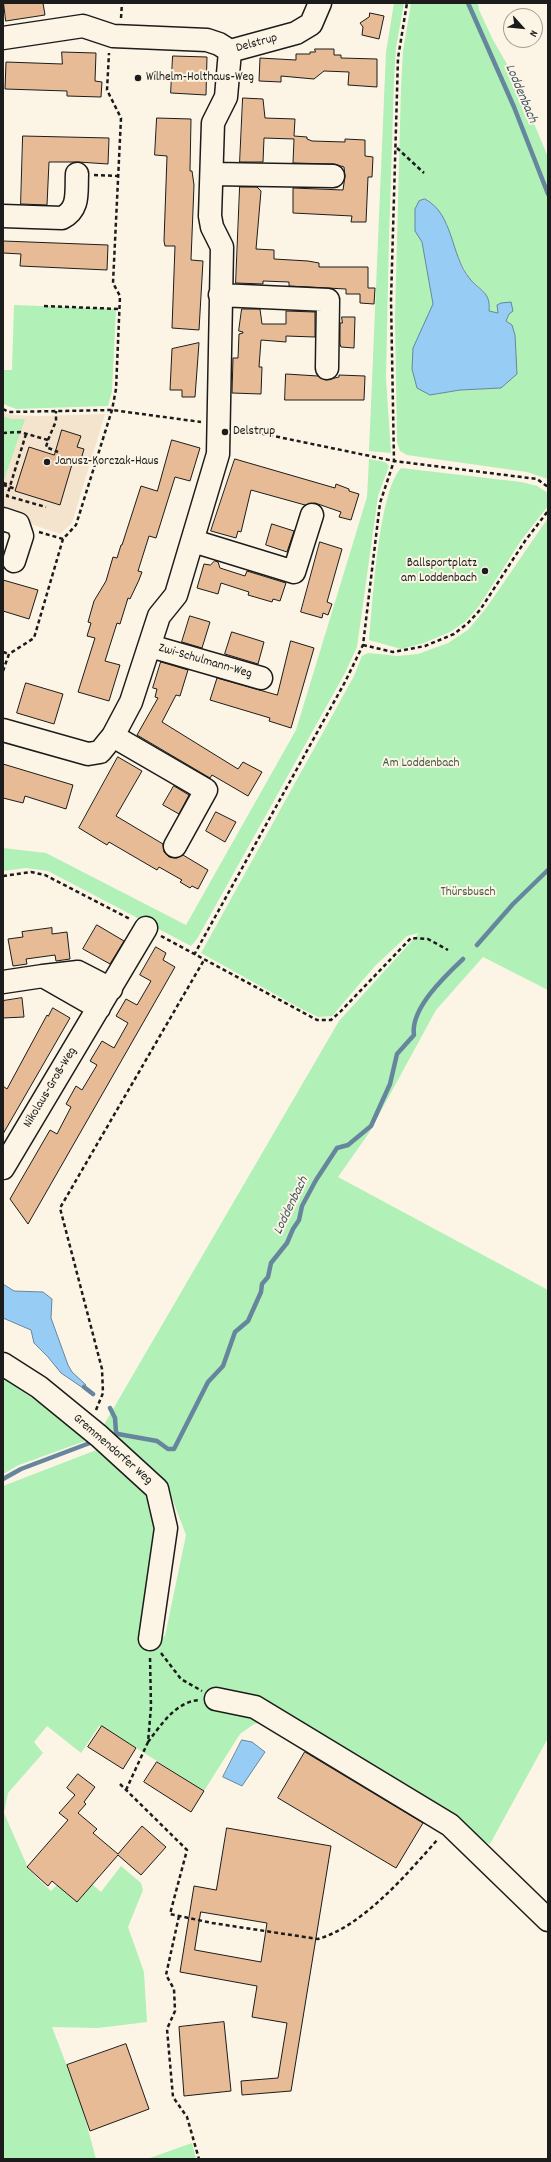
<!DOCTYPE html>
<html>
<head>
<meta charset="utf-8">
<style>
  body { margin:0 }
  #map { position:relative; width:551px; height:2162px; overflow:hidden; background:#fcf5e5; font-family:Dekko,sans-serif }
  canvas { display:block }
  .frame { position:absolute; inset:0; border:4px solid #1c1c1c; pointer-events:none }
  .north { position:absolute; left:503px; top:8px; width:40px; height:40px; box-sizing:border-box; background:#fcf5e5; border:1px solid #a29e95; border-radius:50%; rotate:117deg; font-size:11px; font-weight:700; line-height:16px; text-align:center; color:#1c1c1c }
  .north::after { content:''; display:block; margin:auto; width:14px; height:18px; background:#1c1c1c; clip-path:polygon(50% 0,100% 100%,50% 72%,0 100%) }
</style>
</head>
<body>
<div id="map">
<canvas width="551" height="2162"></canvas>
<div class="frame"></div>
<div class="north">N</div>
</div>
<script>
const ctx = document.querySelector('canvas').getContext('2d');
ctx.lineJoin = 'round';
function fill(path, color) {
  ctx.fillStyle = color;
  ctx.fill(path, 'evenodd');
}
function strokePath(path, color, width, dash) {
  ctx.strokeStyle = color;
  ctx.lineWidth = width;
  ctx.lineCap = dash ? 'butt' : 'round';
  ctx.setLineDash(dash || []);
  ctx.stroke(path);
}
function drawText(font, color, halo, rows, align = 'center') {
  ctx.font = font + ' Dekko,sans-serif';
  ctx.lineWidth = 4;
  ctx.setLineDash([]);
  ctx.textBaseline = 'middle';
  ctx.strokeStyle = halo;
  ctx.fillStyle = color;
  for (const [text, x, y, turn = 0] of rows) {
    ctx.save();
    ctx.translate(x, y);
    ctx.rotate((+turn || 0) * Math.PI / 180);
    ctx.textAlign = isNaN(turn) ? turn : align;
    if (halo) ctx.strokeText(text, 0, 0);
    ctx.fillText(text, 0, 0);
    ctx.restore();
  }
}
const built = new Path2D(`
  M3,412L11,415L39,416L105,414L72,523L60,534L31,524L24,514L3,508Z`);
const green = new Path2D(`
  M394,3H404L396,48L394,79L389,238L386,378L391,453L369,451L386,52Z
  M411,3H478L479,10L493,40L515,78L548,157V479L527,472L407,455L400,451L397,442L395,316L401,88L403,51ZM425,199L432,203L447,224L456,253L469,278L484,292L488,311L509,314L506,321L515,335V346L501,388L460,390L430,395L426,321L433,304L422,242Z
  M14,305L116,309L112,391L108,406L16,409L3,404V370H12Z
  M3,416L11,419H25L3,483Z
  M369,459L385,462L389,466L378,496L357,647L345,673L197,939L191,946L48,871L26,868L3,871V848L46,853L186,925L296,730L367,497Z
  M401,468L521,482L537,486L548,493V506L522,539L479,606L466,621L450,632L424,643L401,649L369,640C373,603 378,493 401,468Z
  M548,518V990L483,957L436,1010L369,1133L338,1177L548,1290V1738L490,1844L468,1836L284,1719L254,1724L240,1734L204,1791L102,1726H99L81,1753L47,1726L34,1742L43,1753L8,1793L4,1813L29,1870L51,1891L74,1868L101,1892L121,1866L141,1883L143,1890L128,1927L144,1972L147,2022L98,2028L52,2027L80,2100L96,2159H3V1486L99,1449L133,1479L151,1502L162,1537L141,1640L165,1636L186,1535L165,1480L102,1428L339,1021L419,933L407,936L375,966L332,1016L318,1017L298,1007L201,953L326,727L354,676L362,656L368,653L398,656L418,654L448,643L468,630L487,607Z
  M3,1378L85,1435L88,1440L19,1465L3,1474Z
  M192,2143L196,2159H147Z`);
const water = new Path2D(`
  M425,199C454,214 450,255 470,279C480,291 491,292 489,311L498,313L497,305L501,303L511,302L513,311L509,314L506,321L512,325L515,335L517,374L501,388L460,390L430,395L417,388L412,369L413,348L433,304L422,242L415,231V209L419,201Z
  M3,1284L14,1291L43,1292L52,1299L51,1318L68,1365L72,1372L86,1385L83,1388L61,1373L48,1357L34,1343L31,1330L3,1318Z
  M242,1740L252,1742L265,1752L242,1786L223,1777Z`);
const stream = new Path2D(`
  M468,3L514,107L548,194
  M477,945L513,904L548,870
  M84,1387L93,1394
  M110,1408L115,1418L116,1432L118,1434L157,1441L168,1449H174L208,1382L223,1366L235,1332L248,1321L261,1292L262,1284L268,1277L271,1263L287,1243L293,1229L299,1220L302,1206L316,1180L337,1148L348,1145L371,1126L390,1084L397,1054L414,1035C410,1009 445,976 463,959
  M3,1479L21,1469L95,1441`);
const building = new Path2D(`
  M4,3H43L45,15L6,21Z
  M370,13L384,16L379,39L362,35L363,27L360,23L369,17Z
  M315,49H334V55H341V58L377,59V87L348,85L349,72L324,71L314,79L281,76V82L259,81L260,58L296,60V54H310V52H315Z
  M62,52L96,53L95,81L102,82L101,97L67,96V91L5,89L6,62L62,64Z
  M173,56L207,57L206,95L171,93Z
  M243,98L263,99L265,118L295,119L294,136L307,137V139L312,141L345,142V139L365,140V156L373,157L372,177H368L366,222H351L352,216L293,213V188L343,190L345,176L344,167L334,164L293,163L294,139L264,138L263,162H240Z
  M157,118L191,119L190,171H192L194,185L191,260L203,261L199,330L172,328L175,246H165L164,241L167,156L155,155Z
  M23,136L109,138L108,164L78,162H49L47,205L21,204Z
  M240,187H257L261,191L256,249L274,250V259L308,261L319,263V267H368V288H375L374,304L360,303V294H346V289L289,286V282L263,281V284L236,283Z
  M3,241L108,245L107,270L20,266L21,254L3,253Z
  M242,309H260L262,324H286V311L315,312V337L286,336V342L261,340L259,367H262L261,394L232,393L233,358H238L239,334L243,333V332L239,331Z
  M342,317H355L354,348L341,347L340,344V323H342Z
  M199,343L195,397H182V390H170L172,349Z
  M286,374L318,376L326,380L339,377V375L365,376L364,400H285Z
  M62,430L81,436L77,447L84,449L80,463L73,461L60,505L15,491L29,447L54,455Z
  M172,440L200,448L190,481L175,477L156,538L149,536L138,571L142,572L139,580L130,599L128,598L120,624L117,623L105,661L120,665L109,701L78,692L95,638L87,636L91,623L88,622L94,601L106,581L113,557L117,558L121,545H122L141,486L157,491Z
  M235,459L335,488L336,484L349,489V491L359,494L351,520L339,517L341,512L315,503L305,505L251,490L241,532L238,531L236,538L211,531Z
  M272,524L294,531L287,552L266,545Z
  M320,542L342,549L327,602L332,604L328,615L323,613L322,618L301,612Z
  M215,561L218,562L220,568L245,576L247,571L286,583L280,601L273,599L272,602L248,595L249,592L221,583L218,594L197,588L204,564L210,565Z
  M3,580L38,590L29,619L3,611Z
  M190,616L210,622L202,648L182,642Z
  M232,632L264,642L258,664L225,654Z
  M291,641L314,648L291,728L269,721L270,718L210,700L217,678L277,695Z
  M161,662L188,670L180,696L176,695L162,722L238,769L243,762L262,772L248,796L212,775L210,778L137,735L158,698L155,697L157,689L153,688Z
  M26,683L63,694L54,724L17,713Z
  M118,757L142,771L116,816L163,844L164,852L169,857L176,858L183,855L208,870L198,889L192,886L190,888L180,882L182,880L159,867L157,870L109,842L107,845L79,828Z
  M3,764L73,785L66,809L25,796L23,803L3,798Z
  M174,786L189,795L179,814L163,805Z
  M216,812L236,822L225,842L206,831Z
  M97,925L124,941L110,964L83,949Z
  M52,928V934L67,932L70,959L56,961L55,955L26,959L27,964L13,966L8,939L23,937L22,932Z
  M156,947L166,953L163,960L175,967L28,1224L10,1199L50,1130L57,1134L71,1107L66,1104L76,1086L82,1090L97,1065L90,1061L102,1041L114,1048L128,1023L116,1016L126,999L137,1005L151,981L140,975Z
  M22,998L24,1017L3,1018V1001Z
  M53,1008L70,1018L3,1134V1086L7,1089L47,1015L48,1016Z
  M102,1726L136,1748L123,1769L88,1747Z
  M305,1752L423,1823L396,1868L278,1798Z
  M157,1762L204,1791L191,1812L144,1782Z
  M78,1774L95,1787L84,1802L86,1804L78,1813L97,1829L93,1833L118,1854L142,1826L166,1847L141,1875L118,1855L77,1902L52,1881L48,1886L27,1867L68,1820L59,1813L75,1795L67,1788Z
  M227,1828L331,1846L291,2091L242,2095L241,2081L278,2078L287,2023L252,2017L257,1986L180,1972L194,1886L216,1890ZM201,1912L267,1923L261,1962L195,1950Z
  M224,2022L231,2091L184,2096L179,2027Z
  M126,2044L149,2109L90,2131L67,2065Z`);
const path = new Path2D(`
  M121,18L122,3
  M397,148L424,173
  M94,175L118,176
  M44,306L120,309
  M3,409L9,412L112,410L201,422
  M235,428L394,461L537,479L548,487
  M3,433L20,432L48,440L46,447L58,452
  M26,434L7,496L46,507
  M48,440L56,421V411
  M3,483L10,485
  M39,532L63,539
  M363,645L393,652L425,646L454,634L468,623L480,610L525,541L548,511
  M3,652L9,654
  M3,671L9,654L34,638L63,539L76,525L112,410L116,389L120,296L113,283L121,118L107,90L109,53
  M3,876L31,872L45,875L130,919
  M161,936L317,1020H331L340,1012L411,938L428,939L448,950
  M194,955L345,682L363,645L380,503L394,461L391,300L398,58L407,3
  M96,1410L103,1393L102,1369L60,1208L204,960
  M161,1653L181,1679L202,1691
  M148,1742C161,1725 176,1701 200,1700
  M120,1784L187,1850L170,1914L212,1923L318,1939C363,1926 407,1874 438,1839
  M126,1790L148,1742L151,1707L150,1657
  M179,1916L166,1975L174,1989L175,2011L167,2029L173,2097L187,2117L199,2159`);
const minor = new Path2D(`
  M3,38L83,26L113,36L207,40L219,44L230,51
  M213,174L333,176
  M3,216L62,218C80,209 76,192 77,174
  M220,295L328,300L327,368
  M3,519L18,524L22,536L14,561
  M193,541L294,572L312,515
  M150,646L261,678
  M3,730L88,754L100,752L113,736L131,702L159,616L176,595L218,454L222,247L212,227L210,216L213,123L226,97L230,51L296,33L311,24L320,3
  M113,736L206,790L175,846
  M43,976L78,972L111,989
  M3,982L43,976L99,1008
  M3,1168L146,928
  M3,1364L39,1387L99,1436L157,1489L166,1528L150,1639
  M216,1699L255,1707L450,1825L548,1920`);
const pathBridge = new Path2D(`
  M3,485L16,489`);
const markers = [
  [138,78,4,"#1c1c1c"],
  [225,432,4,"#1c1c1c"],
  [47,462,4,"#1c1c1c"],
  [485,571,4,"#1c1c1c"]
];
const streetNames = [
  ["Delstrup",257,44,-15],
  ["Zwi-Schulmann-Weg",205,662,16],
  ["Nikolaus-Groß-Weg",51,1088,-59],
  ["Gremmendorfer Weg",112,1450,41]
];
const poiNames = [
  ["Wilhelm-Holthaus-Weg",146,78],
  ["Delstrup",233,432],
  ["Janusz-Korczak-Haus",55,462],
  ["Ballsportplatz",477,564,"right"],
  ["am Loddenbach",477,579,"right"]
];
const parkNames = [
  ["Am Loddenbach",421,764],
  ["Thürsbusch",468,893]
];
const waterNames = [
  ["Loddenbach",520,94,67],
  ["Loddenbach",292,1206,-64]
];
fill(built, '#f5e4cd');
fill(green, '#b1f0b7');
fill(water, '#97ccf5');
strokePath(water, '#66869e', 1);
strokePath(stream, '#66869e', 4.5);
fill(building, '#e6bb96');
strokePath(building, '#1c1c1c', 1);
strokePath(minor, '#1c1c1c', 25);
strokePath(path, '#1c1c1c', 2.5, [4, 3]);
strokePath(minor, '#fcf5e5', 22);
strokePath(pathBridge, '#1c1c1c', 2.5, [4, 3]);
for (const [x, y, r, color] of markers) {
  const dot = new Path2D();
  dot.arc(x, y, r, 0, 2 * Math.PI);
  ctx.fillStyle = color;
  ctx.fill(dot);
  strokePath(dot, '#fcf5e5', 1.5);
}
drawText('13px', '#1c1c1c', '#fcf5e5', streetNames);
drawText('13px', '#1c1c1c', '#fcf5e5', poiNames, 'left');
drawText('13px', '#495c4a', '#fcf5e5', parkNames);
drawText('italic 14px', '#475a68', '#fcf5e5', waterNames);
</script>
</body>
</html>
